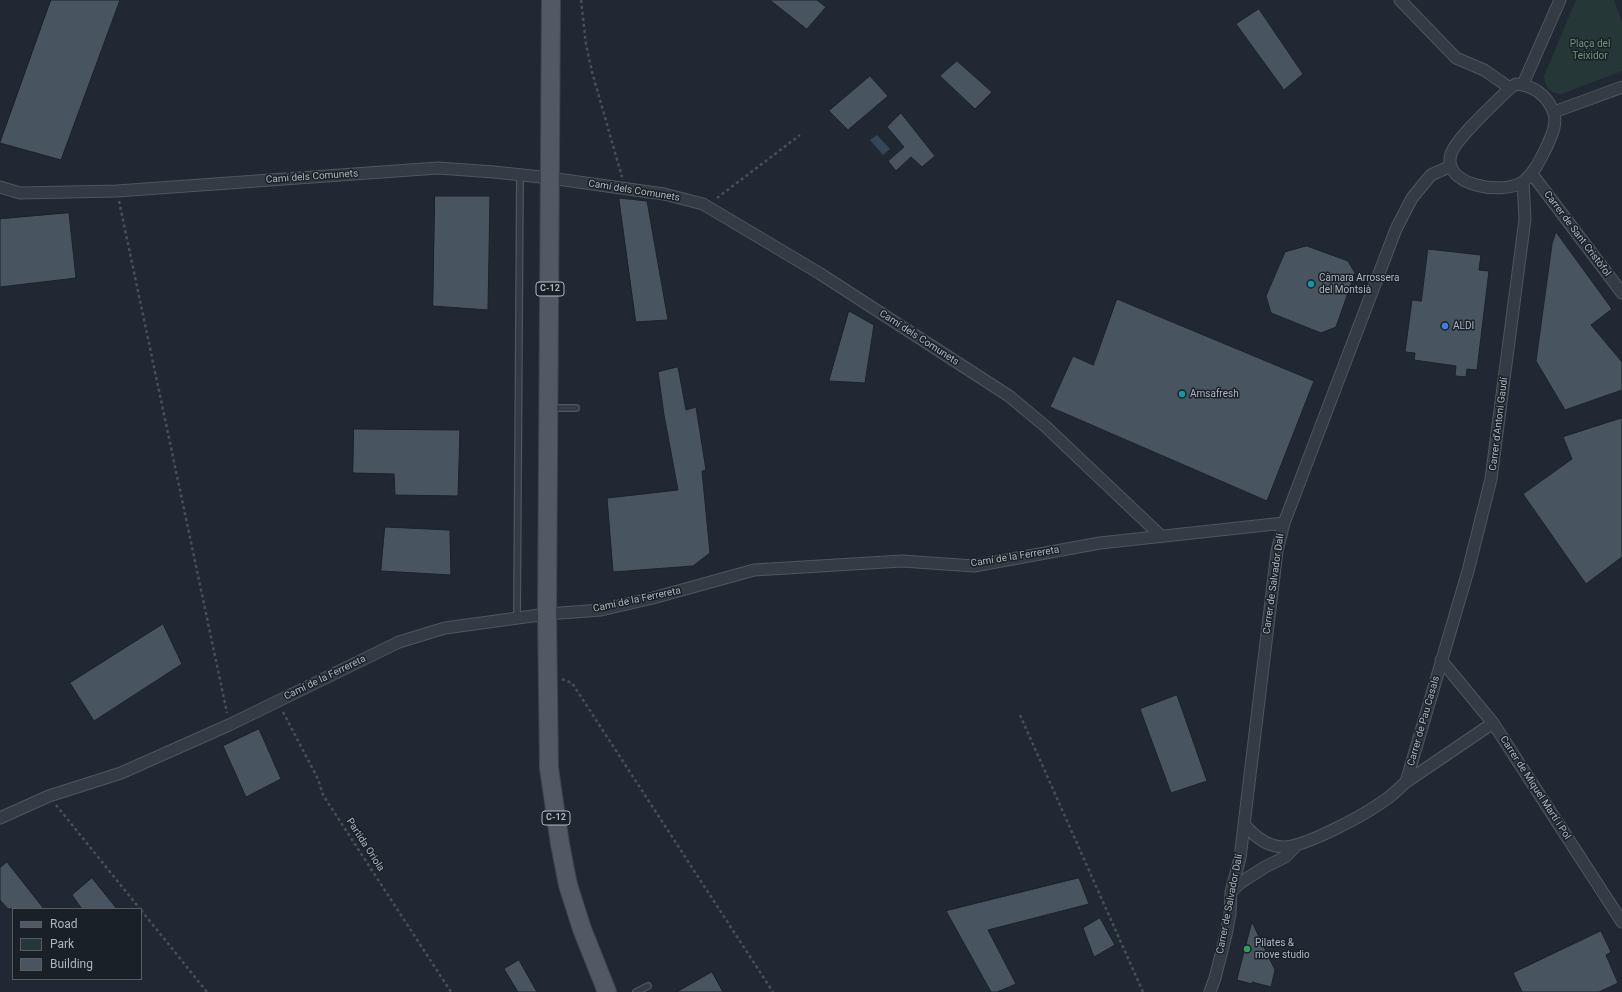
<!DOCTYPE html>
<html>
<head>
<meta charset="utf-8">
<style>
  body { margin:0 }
  #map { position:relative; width:1622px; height:992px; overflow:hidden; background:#202933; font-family:Roboto,sans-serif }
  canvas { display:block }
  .legend { position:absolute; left:12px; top:908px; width:130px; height:72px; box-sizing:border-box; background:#192028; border:1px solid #545c65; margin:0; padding:5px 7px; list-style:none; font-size:12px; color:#adb6c1 }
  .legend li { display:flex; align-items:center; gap:8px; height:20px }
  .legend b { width:20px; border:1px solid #545c65 }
</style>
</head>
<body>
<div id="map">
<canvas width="1622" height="992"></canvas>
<ul class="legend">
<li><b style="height:5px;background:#515a64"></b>Road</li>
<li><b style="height:11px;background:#253736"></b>Park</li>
<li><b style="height:11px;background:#48545f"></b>Building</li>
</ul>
</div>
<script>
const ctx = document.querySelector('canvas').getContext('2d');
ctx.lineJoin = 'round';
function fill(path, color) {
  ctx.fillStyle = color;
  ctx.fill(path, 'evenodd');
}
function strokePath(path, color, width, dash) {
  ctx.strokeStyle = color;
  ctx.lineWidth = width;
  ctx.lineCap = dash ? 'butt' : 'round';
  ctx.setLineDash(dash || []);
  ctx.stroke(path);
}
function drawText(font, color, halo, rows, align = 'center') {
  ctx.font = font + ' Roboto,sans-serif';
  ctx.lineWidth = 3;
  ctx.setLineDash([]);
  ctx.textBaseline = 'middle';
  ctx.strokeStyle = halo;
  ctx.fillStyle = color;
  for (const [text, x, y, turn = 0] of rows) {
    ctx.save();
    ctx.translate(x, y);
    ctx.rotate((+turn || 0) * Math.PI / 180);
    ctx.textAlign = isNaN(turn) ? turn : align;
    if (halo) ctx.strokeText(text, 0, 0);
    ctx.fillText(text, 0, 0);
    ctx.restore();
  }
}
const green = new Path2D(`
  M1576,0H1614L1622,22V71L1561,94C1550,93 1545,88 1544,76Z`);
const water = new Path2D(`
  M877,135L890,149L883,155L870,140Z`);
const building = new Path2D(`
  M51,0H120L61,160L0,143Z
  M770,0H817L826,7L807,29Z
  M1259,9L1303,74L1284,90L1236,24Z
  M957,61L992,92L975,109L940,76Z
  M870,76L888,96L848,130L829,111Z
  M901,113L935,156L922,167L911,157L896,171L888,161L904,147L887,127Z
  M435,196H490L488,310L433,306Z
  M619,198L647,201L668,320L636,322Z
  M69,213L76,278L0,287V219Z
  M1556,232L1612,309L1591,325L1622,362V390L1565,410L1536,361L1552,244Z
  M1307,246L1348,261L1355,273L1336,327L1321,333L1271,313L1266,296L1285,252Z
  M1428,249L1481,255L1479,270L1489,271L1477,370L1467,369L1466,377L1455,376L1456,366L1414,360L1415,353L1405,352L1412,300L1421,301Z
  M1117,299L1314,381L1267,501L1050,407L1073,356L1093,365Z
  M849,311L874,325L865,383L829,381Z
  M678,367L686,410L696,407L706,470L702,471L710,553L693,566L613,572L607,498L678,490L664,415L658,372Z
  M1622,418V557L1586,584L1523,494L1572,459L1563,437Z
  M354,429L460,430L458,496L395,495L394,474L353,473Z
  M385,527L450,530L451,575L381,571Z
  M163,624L182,664L94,721L70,683Z
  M1177,695L1207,781L1171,793L1140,709Z
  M259,729L281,779L246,797L223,746Z
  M7,862L44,909H8L0,900V868Z
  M92,878L117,909H82L72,895Z
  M1079,878L1089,904L988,930L1016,984L997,992H991L946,911Z
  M1100,918L1115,945L1094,957L1083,928Z
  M1252,922L1275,970L1271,987L1252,982V984L1237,980Z
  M1601,931L1611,952L1606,955L1618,983L1599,992H1522L1513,973Z
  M519,960L537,992H518L504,969Z
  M712,972L723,992H677Z`);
const path = new Path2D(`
  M581,0L586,44L592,72L622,177
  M717,198L800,135
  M119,201L227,713
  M562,679L572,683L773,992
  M283,712L318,779L323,795L451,992
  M1020,715L1143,992
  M56,805L140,909
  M141,910L207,992`);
const lane = new Path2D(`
  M550,408H576
  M517,618L520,175
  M636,992L648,986`);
const street = new Path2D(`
  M1400,0L1456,58L1484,70L1510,88
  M1516,84C1532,85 1547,95 1553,111C1558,122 1552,135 1547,146C1541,158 1535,172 1524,181C1505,196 1441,186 1451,154C1456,138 1497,101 1510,88Z
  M1523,84L1560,0
  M1554,112L1622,87
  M1532,174L1622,293
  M0,187L20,193L117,191L438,168L494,172L550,178L664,194L703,204L819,273L1009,396L1045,426L1161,536
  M1441,660L1493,723L1622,922
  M1406,782L1493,723
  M0,818L49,796L121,773L229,725L399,642L445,628L547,614L601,610L653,598L754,570L902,561L974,566L1100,543L1284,523
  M1244,824C1254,836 1266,846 1282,847C1304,848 1366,814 1385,800C1393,795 1399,788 1406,782L1468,571L1491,479L1525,219L1523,182
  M1231,892L1240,883L1265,867L1285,857L1297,845
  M1210,992L1215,978L1226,935L1230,914L1231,892L1240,858L1277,551L1284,523L1396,229L1412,198L1431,175L1451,166`);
const primary = new Path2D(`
  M551,0L547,614L549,768L560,844L568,885L582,929L607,992`);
const markers = [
  [1311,284,4,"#0f9aa8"],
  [1445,326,4,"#3f7fe0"],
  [1182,394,4,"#0f9aa8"],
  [1247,949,4,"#2e9e5b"]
];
const shields = [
  [550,289,28],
  [556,818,28]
];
const shieldNames = [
  ["C-12",550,289],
  ["C-12",556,818]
];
const parkNames = [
  ["Plaça del",1590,44],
  ["Teixidor",1590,56]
];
const streetNames = [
  ["Camí dels Comunets",312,177,-4],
  ["Camí dels Comunets",634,191,9],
  ["Carrer de Sant Cristòfol",1577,234,53],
  ["Camí dels Comunets",919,338,33],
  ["Carrer d'Antoni Gaudí",1499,424,-83],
  ["Camí de la Ferrereta",1015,557,-9],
  ["Carrer de Salvador Dalí",1274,584,-82],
  ["Camí de la Ferrereta",637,600,-12],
  ["Camí de la Ferrereta",325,678,-26],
  ["Carrer de Pau Casals",1424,721,-74],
  ["Carrer de Miquel Martí i Pol",1535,788,57],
  ["Partida Oriola",365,845,57],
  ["Carrer de Salvador Dalí",1230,904,-79]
];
const poiNames = [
  ["Càmara Arrossera",1319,278],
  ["del Montsià",1319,290],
  ["ALDI",1453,326],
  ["Amsafresh",1190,394],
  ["Pilates &",1255,943],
  ["move studio",1255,955]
];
fill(green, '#253736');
fill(water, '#354659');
fill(building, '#48545f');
strokePath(building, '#1b222a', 1);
strokePath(lane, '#4e565f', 8);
strokePath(street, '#4e565f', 13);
strokePath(primary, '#3d444e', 20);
strokePath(path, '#415354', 2.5, [3, 3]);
strokePath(lane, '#333b44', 5.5);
strokePath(street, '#333b44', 11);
strokePath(primary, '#515a64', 18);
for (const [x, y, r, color] of markers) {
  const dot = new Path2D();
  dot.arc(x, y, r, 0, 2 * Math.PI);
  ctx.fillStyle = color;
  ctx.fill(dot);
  strokePath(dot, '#192028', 1.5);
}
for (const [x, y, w] of shields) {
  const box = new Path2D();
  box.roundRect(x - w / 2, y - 7, w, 14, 3);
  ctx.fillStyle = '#192028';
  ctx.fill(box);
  strokePath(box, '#adb6c1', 1);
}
drawText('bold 9px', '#adb6c1', null, shieldNames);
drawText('10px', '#6f9574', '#192028', parkNames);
drawText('10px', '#adb6c1', '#192028', streetNames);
drawText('10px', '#adb6c1', '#192028', poiNames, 'left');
</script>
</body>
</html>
